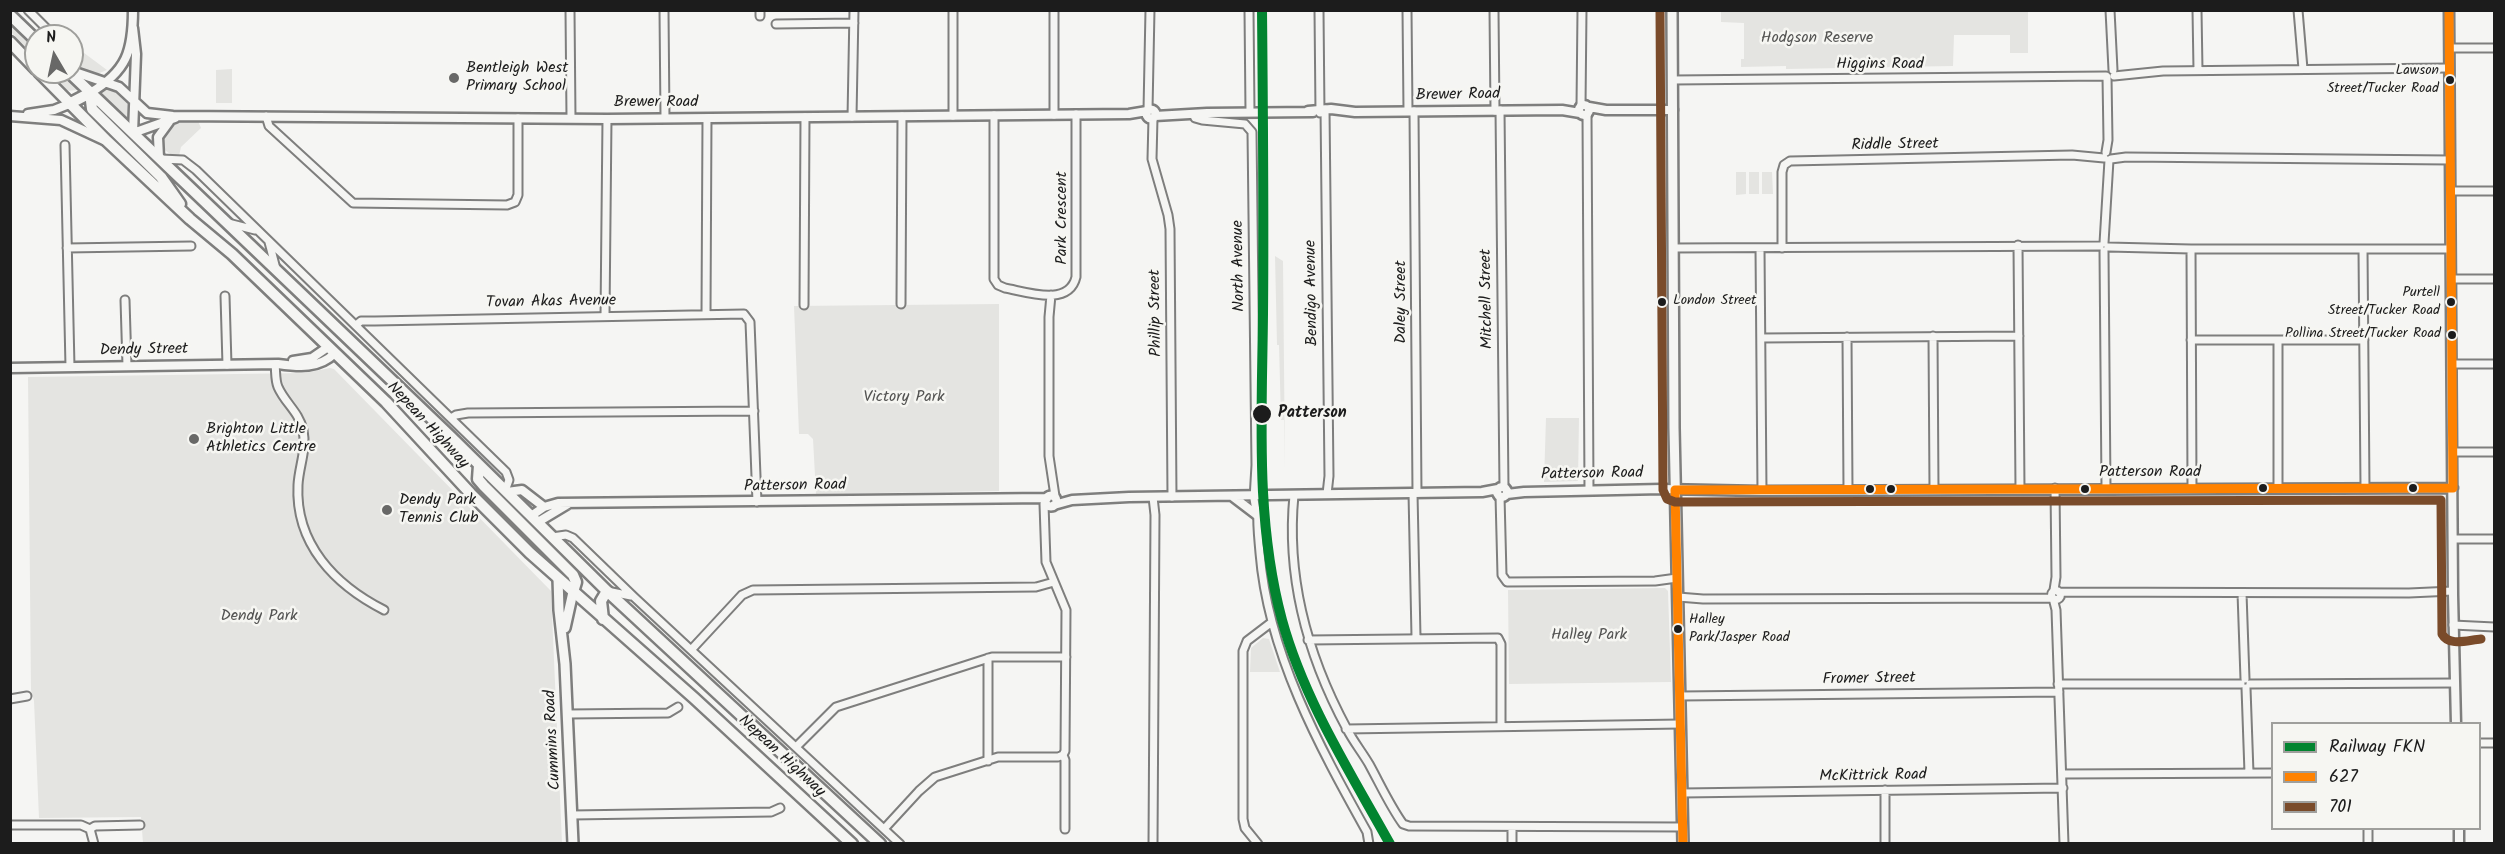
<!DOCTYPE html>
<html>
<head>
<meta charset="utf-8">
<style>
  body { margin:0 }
  #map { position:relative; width:2505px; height:854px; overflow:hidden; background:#f5f5f3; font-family:Kalam,sans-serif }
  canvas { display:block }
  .frame { position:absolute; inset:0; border:12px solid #1c1c1c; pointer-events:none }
  .legend { position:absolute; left:2271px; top:722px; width:210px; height:108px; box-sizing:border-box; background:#f6f6f2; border:2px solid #9f9f9c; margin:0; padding:8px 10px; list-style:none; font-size:18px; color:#1c1c1c }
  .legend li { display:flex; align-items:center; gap:12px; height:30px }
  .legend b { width:30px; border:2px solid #9f9f9c }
  .north { position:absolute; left:24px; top:24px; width:60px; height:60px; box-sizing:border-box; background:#f6f6f2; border:2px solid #9f9f9c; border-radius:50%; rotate:351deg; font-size:16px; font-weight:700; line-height:24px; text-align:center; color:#1c1c1c }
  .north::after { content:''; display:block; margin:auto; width:21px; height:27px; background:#686867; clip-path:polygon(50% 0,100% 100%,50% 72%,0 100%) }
</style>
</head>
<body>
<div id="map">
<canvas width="2505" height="854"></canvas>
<div class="frame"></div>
<ul class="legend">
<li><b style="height:8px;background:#028430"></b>Railway FKN</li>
<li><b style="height:8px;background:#ff8200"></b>627</li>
<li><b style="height:8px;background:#7a4b2a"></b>701</li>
</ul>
<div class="north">N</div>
</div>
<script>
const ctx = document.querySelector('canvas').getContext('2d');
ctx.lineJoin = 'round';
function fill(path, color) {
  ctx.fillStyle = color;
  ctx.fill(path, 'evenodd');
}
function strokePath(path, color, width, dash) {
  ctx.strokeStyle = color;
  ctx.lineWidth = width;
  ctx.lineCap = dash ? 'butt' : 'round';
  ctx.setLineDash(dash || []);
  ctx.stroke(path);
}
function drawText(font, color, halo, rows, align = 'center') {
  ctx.font = font + ' Kalam,sans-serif';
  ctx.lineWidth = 5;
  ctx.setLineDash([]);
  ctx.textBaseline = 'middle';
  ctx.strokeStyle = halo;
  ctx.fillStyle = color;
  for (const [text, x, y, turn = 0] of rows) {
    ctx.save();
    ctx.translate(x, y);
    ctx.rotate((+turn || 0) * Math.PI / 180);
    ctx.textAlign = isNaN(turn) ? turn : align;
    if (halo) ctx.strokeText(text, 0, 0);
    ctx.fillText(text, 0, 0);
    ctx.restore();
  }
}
const green = new Path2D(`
  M1721,10L2028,11V53H2010V35H1954L1953,66L1786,69V66L1741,67V59H1744V23L1721,22Z
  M10,24L36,48V58L11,32Z
  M72,44L107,70L97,74L80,67L72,61Z
  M232,69V103H216V70Z
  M49,72H60L78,90L66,91Z
  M111,88C125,93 132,104 128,118L101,92Z
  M182,121H198L201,128L181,147L179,156H173L162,148L161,137L169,127Z
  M1736,172H1746V194L1736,195Z
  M1749,172H1759V194H1749Z
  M1762,172H1772L1773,194H1762Z
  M1275,256L1283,261L1285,470L1284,420H1281L1279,345H1277Z
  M999,304V491L816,494L813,439L808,434H799L794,306Z
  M330,368L334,369L551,591L562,843H143L141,817L39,818L34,701L31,690L28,377L305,373Z
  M1546,418H1579L1578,481L1544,482Z
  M1665,588L1668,591L1671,682L1509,684L1508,590Z
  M1263,638L1269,639L1280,672H1250L1251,648Z`);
const minor = new Path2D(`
  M28,10L54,36
  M570,10L571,118
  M664,10L665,118
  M760,10V16
  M953,10V116
  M1249,10L1250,112
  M1319,10L1320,113
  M1407,10L1408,111
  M1494,10L1495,111
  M2110,10L2113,70
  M2197,10L2198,70
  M2298,10L2303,69
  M776,24L854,23
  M2449,48H2494
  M2114,76L2163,71L2449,68
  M1673,80L2106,76
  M1581,106L1582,10
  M1325,109L1329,476L1327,494
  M1148,110L1150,10
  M1500,110L1504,487
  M1414,111L1417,493
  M1193,114L1195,118L1202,120L1245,124L1252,132L1256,465L1254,499L1257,516
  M1587,114L1589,490
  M994,115V279L998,285L1005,288C1027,292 1069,307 1076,277V114
  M1054,115V10
  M266,116L269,126L353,203L507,205L515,202L518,195V118
  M852,117L854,10
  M1153,118L1152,159L1168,215L1170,229L1172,497
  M65,145L70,367
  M2106,152L2108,140L2107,77
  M161,159L183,160L196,170L506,472L509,480L505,491
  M2111,159L2126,157L2450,160
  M2450,191H2494
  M228,223L255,230
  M269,242L276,269
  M2104,243L2109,160
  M2018,245L2020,489
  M2108,247L2191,249H2451
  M67,248L191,246
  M1673,248L2100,246
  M1760,248L1762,491
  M1782,248V172L1784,165L1790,161L2072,155L2104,158
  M2191,249L2192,488
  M2363,249L2365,488
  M2104,251L2106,488
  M2452,279H2494
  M1051,295L1049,317V456L1055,496
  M225,296L227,365
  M125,300L127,366
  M901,304L902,116
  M804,305L805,117
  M706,314L707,118
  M605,316L607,119
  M356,325L361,321H375L744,314L750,322L757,502
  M1933,336L1934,489
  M1847,337L1848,490
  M1762,338L2019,336
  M2191,340H2364
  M2278,340V488
  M275,364C276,372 275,380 278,387C285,403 299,412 303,430C307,450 299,466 298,485C295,544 335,585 384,610
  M2453,364H2494
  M451,418L456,415L468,413L754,411
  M2453,452H2494
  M1413,493L1416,637
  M1294,495C1286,577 1308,657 1347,729C1353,741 1362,752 1369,764C1380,784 1390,806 1403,824L1409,826L1683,827
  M1500,496L1502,575L1507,582L1655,581L1677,578
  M1153,497L1155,515L1153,844
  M1044,504L1046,562L1066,610L1065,751L1063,755L1065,760V829
  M1258,512C1257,525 1259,540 1260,553C1268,653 1319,746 1367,832L1369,844
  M552,537L566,535L573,538L634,597L900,844
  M2453,539H2494
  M2054,590L2056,577L2055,488
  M2051.5 595a4.5 4.5 0 1 1 9 0a4.5 4.5 0 1 1-9 0Z
  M607,591L631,596
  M2059,592L2409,593L2453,591
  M2242,593L2245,679
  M1678,597L1703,599L2052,598
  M2053,598L2056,610L2064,844
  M2453,625L2494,627
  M1308,640L1498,638L1501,644V726
  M691,650L742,595L753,590L1036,587L1054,582
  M2058,684H2241
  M2250,684L2455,683
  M2246,688L2249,773
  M1681,696L2059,692
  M10,699L27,696
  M568,714L668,713L678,707
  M1346,729L1681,724
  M2480,743H2494
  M796,747L836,707L992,657H1066
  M988,761V658
  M2063,774L2272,773
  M1885,790V844
  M1682,793L2063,788
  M572,815L771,812L780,808
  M10,825H81L90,829L95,826L140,825
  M2368,828V844
  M90,829L94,844
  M884,829L919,791L935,777L998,757H1058L1063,755
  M1258,844L1245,828L1243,819V651L1247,641L1272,622
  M1512,844V827`);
const tertiary = new Path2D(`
  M2449,10L2453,595L2456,724
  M133,28L136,54L133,133
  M72,71L119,87L147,113L173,116L607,119L1129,114L1147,111
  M90,93C127,71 133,51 133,10
  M1579 110a5 5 0 1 1 10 0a5 5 0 1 1-10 0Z
  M1589,107L1606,110H1673
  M1146.5 114a4.5 4.5 0 1 1 9 0a4.5 4.5 0 1 1-9 0Z
  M1308,111L1331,109L1355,112L1562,110L1580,113
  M28,114L54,110L69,104
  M10,116L61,120L104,140
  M1155,116L1207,113L1313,112
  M133,133L175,118
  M159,158L158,137L169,122
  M293,361L312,358L328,347
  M10,368L278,364C299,367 319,369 335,353
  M1497 492a5 5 0 1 1 10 0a5 5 0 1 1-10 0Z
  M507,492L522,490L544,507
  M1507,494L1524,492L1662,489L1762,491L2453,488
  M1045.5 501a5.5 5.5 0 1 1 11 0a5.5 5.5 0 1 1-11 0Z
  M1232,496L1257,515
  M1054,505L1072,500L1129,497L1482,492L1498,489
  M531,516L544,507L558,503L1047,498
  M538,522L568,504
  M2459,828V844`);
const secondary = new Path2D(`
  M1672,10L1674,428L1683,844
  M558,578L559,610L565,664L573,844
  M565,628L573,592`);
const trunk = new Path2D(`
  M10,15L36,40
  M10,42L36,69
  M39,72L107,141L190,219L232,254L386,402L471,494L530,553L694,698L852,844
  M69,72L451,437L607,591L880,844
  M90,93L92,109L161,177L180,204
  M69,104L90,93
  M479,465L478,479L484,486L573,575L576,582L573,592
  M603,619L601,601L607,591`);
const bus1 = new Path2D(`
  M2449,10L2453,488
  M1675,490L2453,488
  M1675,490L1683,844`);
const bus2 = new Path2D(`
  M1660,10L1663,490L1667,499L1675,502L2441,500L2442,634C2449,647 2468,640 2481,639`);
const rail1 = new Path2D(`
  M1262,10C1263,112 1264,213 1263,314C1262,416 1255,520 1282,620C1304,700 1350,772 1390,844`);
const markers = [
  [454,78,6,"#686867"],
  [2450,80,5,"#1c1c1c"],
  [1662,302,5,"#1c1c1c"],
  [2451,302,5,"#1c1c1c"],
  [2452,335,5,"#1c1c1c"],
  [1262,414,10,"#1c1c1c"],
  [194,439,6,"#686867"],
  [2263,488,5,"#1c1c1c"],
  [2413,488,5,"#1c1c1c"],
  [1870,489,5,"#1c1c1c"],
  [1891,489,5,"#1c1c1c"],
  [2085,489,5,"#1c1c1c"],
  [387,510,6,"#686867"],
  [1678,629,5,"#1c1c1c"]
];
const busNames = [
  ["Lawson",2439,72],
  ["Street/Tucker Road",2439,90],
  ["Purtell",2440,294],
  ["Street/Tucker Road",2440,312],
  ["London Street",1673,302,"left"],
  ["Pollina Street/Tucker Road",2441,335],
  ["Halley",1689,621,"left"],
  ["Park/Jasper Road",1689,639,"left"]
];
const parkNames = [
  ["Hodgson Reserve",1817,39],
  ["Victory Park",904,398],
  ["Dendy Park",259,617],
  ["Halley Park",1589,636]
];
const streetNames = [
  ["Higgins Road",1880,65],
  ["Brewer Road",1458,96,-1],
  ["Brewer Road",656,103],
  ["Riddle Street",1895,146,-1],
  ["Park Crescent",1063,218,-90],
  ["North Avenue",1240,266,-91],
  ["Bendigo Avenue",1313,293,-91],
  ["Mitchell Street",1488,299,-91],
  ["Daley Street",1402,302,-90],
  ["Tovan Akas Avenue",551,303,-1],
  ["Phillip Street",1157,313,-91],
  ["Dendy Street",144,351,-1],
  ["Nepean Highway",427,426,47],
  ["Patterson Road",2150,473],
  ["Patterson Road",1592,475,-1],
  ["Patterson Road",795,487,-1],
  ["Fromer Street",1869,680,-1],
  ["Cummins Road",554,740,-93],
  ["Nepean Highway",781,757,43],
  ["McKittrick Road",1873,777,-1]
];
const poiNames = [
  ["Bentleigh West",466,69],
  ["Primary School",466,87],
  ["Brighton Little",206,430],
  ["Athletics Centre",206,448],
  ["Dendy Park",399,501],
  ["Tennis Club",399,519]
];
const stopNames = [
  ["Patterson",1278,414]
];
fill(green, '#e4e4e1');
strokePath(minor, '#7e7e7d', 11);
strokePath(tertiary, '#7e7e7d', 13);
strokePath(secondary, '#7e7e7d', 14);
strokePath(trunk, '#7e7e7d', 15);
strokePath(minor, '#f5f5f3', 7);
strokePath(tertiary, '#f5f5f3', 8);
strokePath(secondary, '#f5f5f3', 9);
strokePath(trunk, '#f5f5f3', 10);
strokePath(bus1, '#ff8200', 9);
strokePath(bus2, '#7a4b2a', 9);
strokePath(rail1, '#028430', 10);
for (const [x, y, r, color] of markers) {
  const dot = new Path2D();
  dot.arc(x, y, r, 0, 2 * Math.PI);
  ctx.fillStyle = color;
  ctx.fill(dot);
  strokePath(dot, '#f6f6f2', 2);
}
drawText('14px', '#1c1c1c', '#f6f6f2', busNames, 'right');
drawText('16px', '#545453', '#f6f6f2', parkNames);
drawText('16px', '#1c1c1c', '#f6f6f2', streetNames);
drawText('16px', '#1c1c1c', '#f6f6f2', poiNames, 'left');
drawText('bold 16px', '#1c1c1c', '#f6f6f2', stopNames, 'left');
</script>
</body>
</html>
